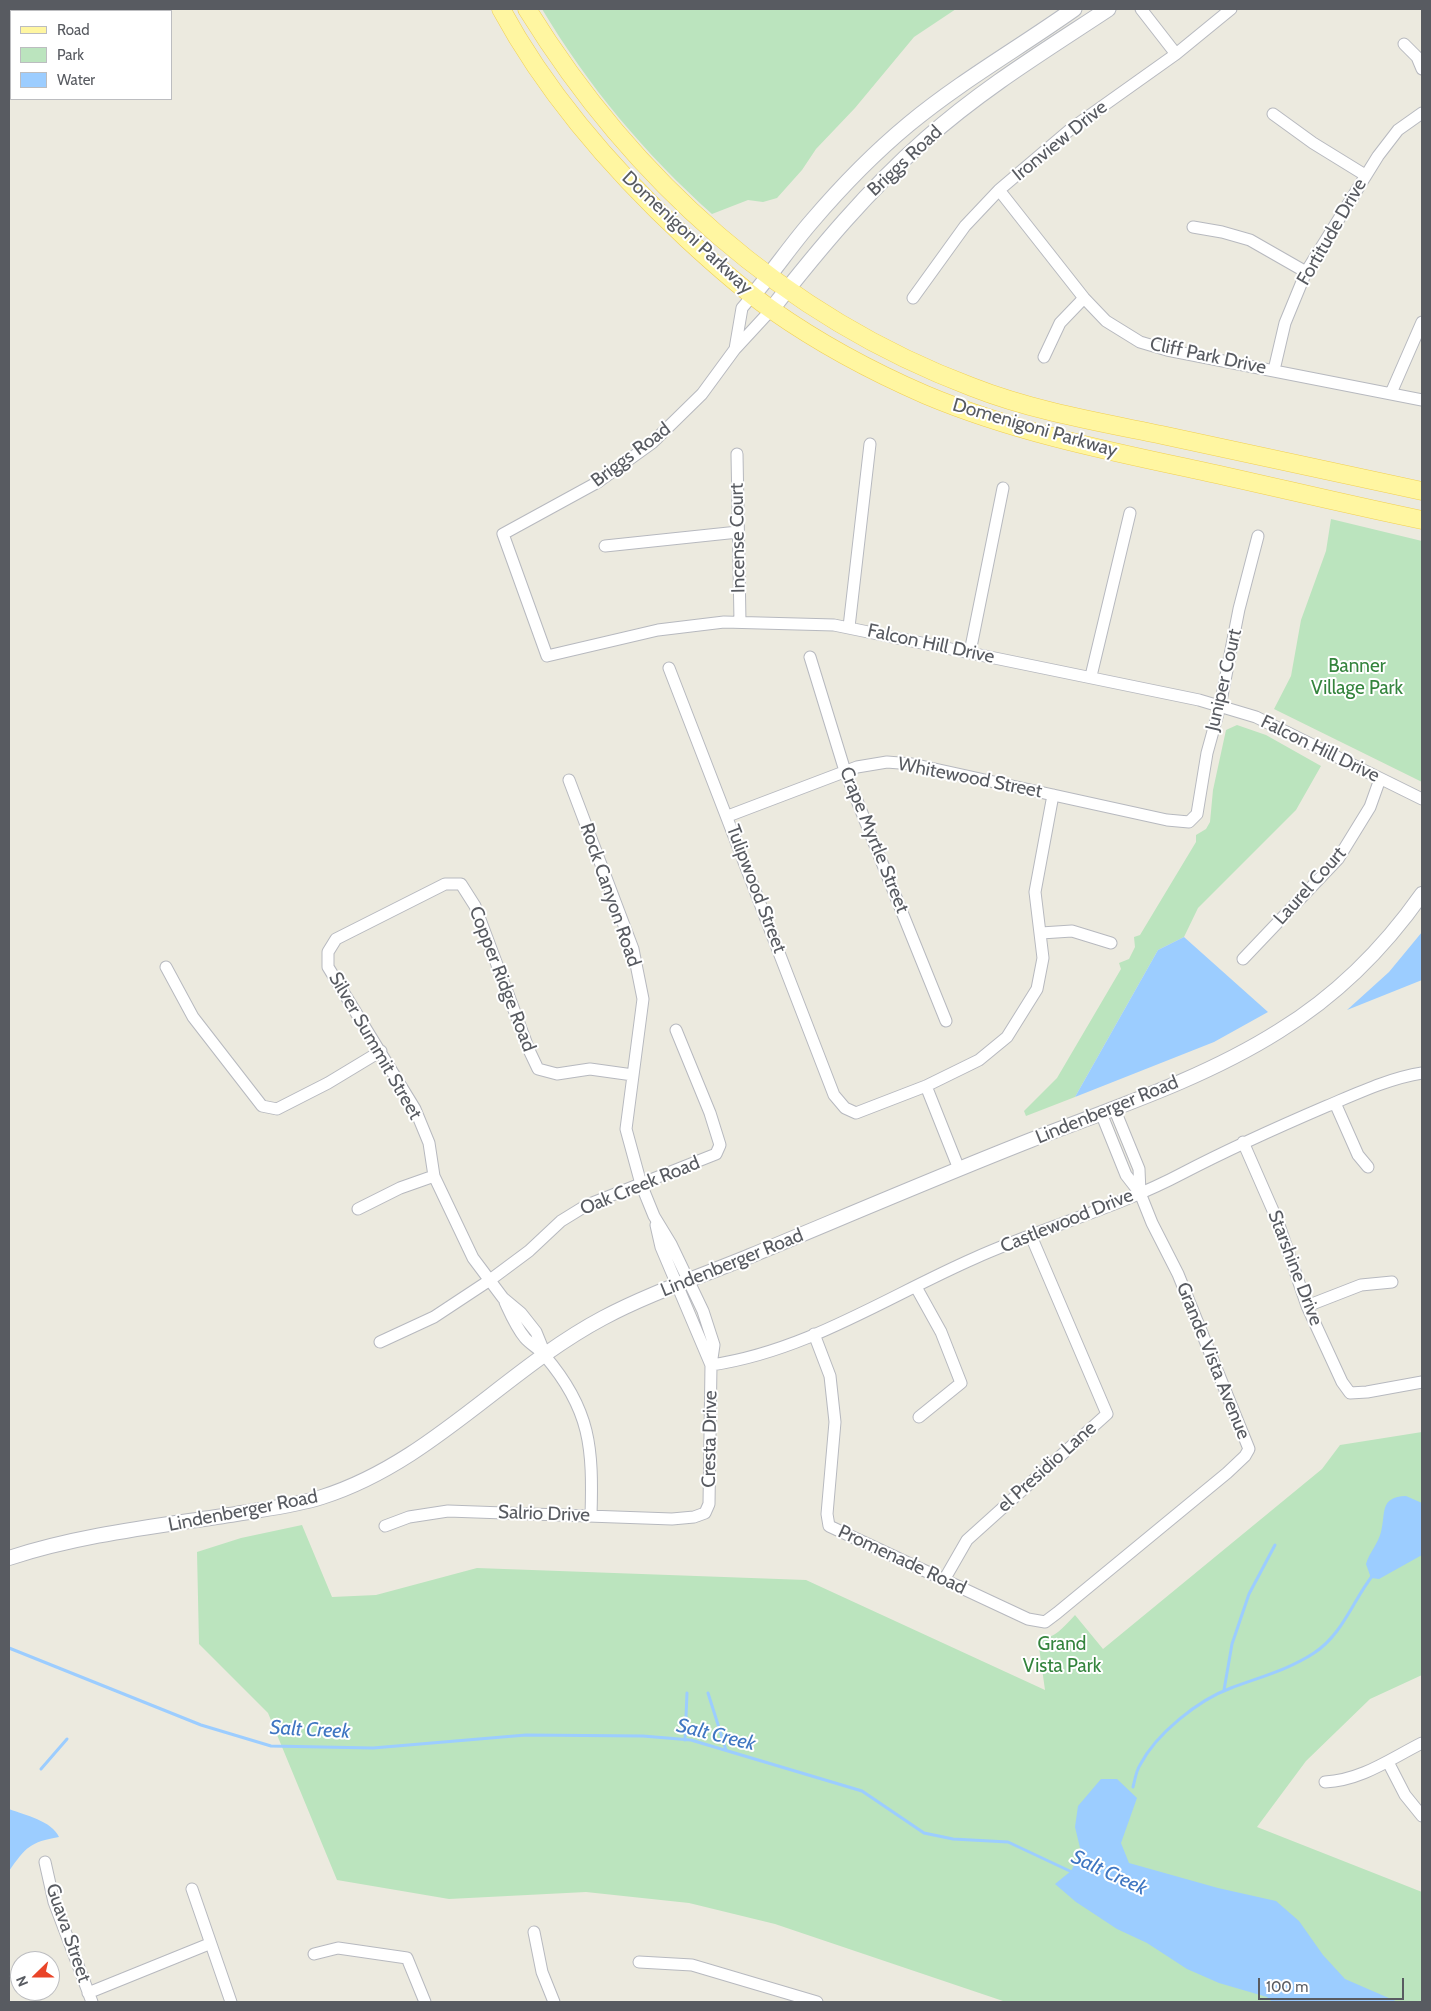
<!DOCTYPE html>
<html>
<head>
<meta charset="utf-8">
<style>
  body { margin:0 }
  #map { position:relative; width:1431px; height:2011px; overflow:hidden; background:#eceadf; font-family:Cabin,sans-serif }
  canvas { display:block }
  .frame { position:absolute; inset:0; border:10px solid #585b61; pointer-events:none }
  .legend { position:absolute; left:10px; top:10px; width:162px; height:90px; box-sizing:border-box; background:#fff; border:1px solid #bcbdc0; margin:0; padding:6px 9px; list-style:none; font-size:15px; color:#585b61 }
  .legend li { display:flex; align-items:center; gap:10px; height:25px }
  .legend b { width:25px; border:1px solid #bcbdc0 }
  .north { position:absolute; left:10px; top:1951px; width:50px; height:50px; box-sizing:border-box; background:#fff; border:1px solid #bcbdc0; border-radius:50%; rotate:248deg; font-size:14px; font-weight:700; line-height:20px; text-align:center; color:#585b61 }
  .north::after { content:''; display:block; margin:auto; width:18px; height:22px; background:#e94428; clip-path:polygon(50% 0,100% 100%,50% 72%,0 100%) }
  .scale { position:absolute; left:1258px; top:1978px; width:146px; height:22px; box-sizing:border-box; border:2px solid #585b61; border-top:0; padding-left:6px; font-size:15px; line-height:18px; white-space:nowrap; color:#585b61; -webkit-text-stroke:4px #fff; paint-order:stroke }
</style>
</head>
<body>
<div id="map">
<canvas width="1431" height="2011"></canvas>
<div class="frame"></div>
<ul class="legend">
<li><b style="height:6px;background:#fff6a1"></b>Road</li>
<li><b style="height:14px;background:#bbe4be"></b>Park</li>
<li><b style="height:14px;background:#9ccdff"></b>Water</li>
</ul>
<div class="north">N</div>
<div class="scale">100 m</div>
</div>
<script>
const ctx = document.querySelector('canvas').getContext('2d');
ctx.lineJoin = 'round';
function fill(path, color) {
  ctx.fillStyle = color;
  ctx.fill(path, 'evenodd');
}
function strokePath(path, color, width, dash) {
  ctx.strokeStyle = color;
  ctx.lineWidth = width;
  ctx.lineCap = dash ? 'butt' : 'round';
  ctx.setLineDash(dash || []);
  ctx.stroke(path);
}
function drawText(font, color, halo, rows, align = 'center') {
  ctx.font = font + ' Cabin,sans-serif';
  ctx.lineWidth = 4;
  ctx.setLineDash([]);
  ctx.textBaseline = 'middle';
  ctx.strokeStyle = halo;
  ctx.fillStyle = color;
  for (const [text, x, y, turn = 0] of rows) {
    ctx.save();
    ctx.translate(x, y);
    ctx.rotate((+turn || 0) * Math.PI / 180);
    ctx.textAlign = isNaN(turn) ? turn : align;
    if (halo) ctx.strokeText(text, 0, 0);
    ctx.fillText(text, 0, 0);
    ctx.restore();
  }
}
const green = new Path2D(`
  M542,9H956L914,37L855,108L816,149L802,170L777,198L763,202L748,200L712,214C645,154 588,86 542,9Z
  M1331,519L1422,541V782L1274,709L1291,676L1301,620L1326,551Z
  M1237,725L1266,735L1321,766L1296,810L1198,908L1184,937L1158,950L1075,1097L1026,1116L1024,1111L1057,1078L1121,969L1119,963L1129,959L1135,947L1134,937L1140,935L1196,842V835L1206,829L1210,822L1213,790L1226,730Z
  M1422,1432V1675L1370,1699L1306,1761L1257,1827L1422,1892V2002H1006L775,1924L689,1903L586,1892L449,1899L337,1880L268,1713L199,1644L197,1552L241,1538L302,1525L332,1597L376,1595L477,1568L806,1580L1045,1690L1038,1640C1055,1638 1063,1628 1075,1615L1103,1649L1322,1469L1340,1445Z`);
const water = new Path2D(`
  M1422,932V980L1347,1010L1389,972Z
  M1184,937L1268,1012L1214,1042L1075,1097L1158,950Z
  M1406,1496L1422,1503V1555L1379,1579L1371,1578L1366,1564C1369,1553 1378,1544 1381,1532C1386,1513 1379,1497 1406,1496Z
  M1101,1779H1117L1137,1798L1121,1843L1129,1863L1218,1888L1276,1901L1299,1921L1323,1955L1345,1979L1398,2002H1272L1267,1997L1219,1983L1187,1969L1147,1943L1117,1929L1076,1902L1055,1884L1071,1871L1081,1852L1075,1827L1078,1806Z
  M9,1809C25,1815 52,1821 59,1837C30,1842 26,1847 9,1871Z`);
const stream = new Path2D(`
  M9,1648L201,1725L271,1746L373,1748L526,1735L643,1736L691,1740L862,1791L924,1833L953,1839L1008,1842L1074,1873
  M1224,1690L1232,1644L1249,1594L1275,1545
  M708,1693L726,1750
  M685,1740L687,1693
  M41,1769L67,1739
  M1133,1787C1135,1780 1136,1771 1140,1765C1156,1734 1198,1700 1231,1688C1260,1677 1288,1670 1314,1653C1343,1634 1353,1600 1373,1575`);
const minor = new Path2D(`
  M1141,9L1176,54
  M1404,44L1417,57L1422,69
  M1273,114L1313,143L1365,175
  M999,190L1084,298L1106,321L1140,342L1167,350L1422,400
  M1193,227L1222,232L1250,240L1306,272
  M913,298L965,226L999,190L1072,128L1176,54L1231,9
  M771,310L735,349L702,394L652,443L598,482L503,534L547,656L658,630L724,622L834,625L1199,700L1256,717L1422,799
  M735,349L742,308L753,295
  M1044,357L1060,323L1084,298
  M1274,370L1285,323L1306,272L1378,156L1398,130L1422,113
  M1391,393L1422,322
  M737,454L740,622
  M605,546L738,532
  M849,627L870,444
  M970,652L1003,488
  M810,657L845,771L946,1021
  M669,668L834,1095L845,1108L856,1113L926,1086L979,1060L1007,1037L1037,989L1043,958L1035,892L1053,795
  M1091,676L1130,513
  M728,816L857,767L887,762L912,764L1167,820L1189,822L1197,814L1207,753L1220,706L1239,609L1258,536
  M1041,933L1072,931L1111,943
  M1243,959L1338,859L1370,807L1380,779
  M166,967L193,1017L262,1106L277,1109L328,1083L381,1051
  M926,1086L959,1169
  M1335,1103L1358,1155L1368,1167
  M1114,1108L1139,1169L1140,1193
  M1243,1142L1278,1222L1307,1306L1342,1382L1350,1393L1367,1392L1422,1382
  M358,1209L400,1188L434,1176
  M656,1225L661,1247L711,1365
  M916,1287L941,1332L961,1383L919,1417
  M505,1302C511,1315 516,1327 525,1338C531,1345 540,1349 545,1356C591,1410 593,1448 591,1516
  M1307,1306L1361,1285L1392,1282
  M814,1334L830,1376L835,1422L827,1514L829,1526L1028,1619L1045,1622L1057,1613L1227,1473L1245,1456L1249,1449L1178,1274L1152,1223L1140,1193L1126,1175L1101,1113
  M380,1342L434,1317L490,1280L529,1251L561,1221L587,1205L716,1154L720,1145L710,1113L676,1030
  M545,1354L536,1332L521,1313L503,1298L473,1258L434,1176L429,1143L415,1109L328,967V952L336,939L445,884H461L475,906L529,1050L538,1069L557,1074L590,1069L633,1075
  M711,1365C807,1351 888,1296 975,1258C1044,1227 1117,1208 1183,1173C1231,1148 1278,1127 1327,1106C1358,1093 1390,1078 1422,1073
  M385,1526L409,1517L448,1511L672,1519L694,1517L705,1513L709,1504L711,1365L714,1345L703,1311L671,1244L654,1216L641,1184L626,1129L643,999L633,949L569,780
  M944,1580L967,1540L1107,1414L1031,1236
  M1388,1762L1405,1795L1422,1816
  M1325,1782C1362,1780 1390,1759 1422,1743
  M45,1862L54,1902L92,2002
  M192,1889L231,2002
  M534,1932L542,1972L554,2002
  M314,1954L338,1948L407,1958L425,2002
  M639,1962L692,1965L817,2002
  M88,1993L209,1944`);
const tertiary = new Path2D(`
  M9,1558C82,1534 160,1526 236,1514C264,1509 294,1506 322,1497C430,1463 505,1370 603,1318C650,1293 702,1276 750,1256C844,1217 937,1177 1031,1140C1114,1108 1203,1079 1279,1031C1336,996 1384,948 1422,894`);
const secondary = new Path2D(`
  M753,295C774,271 791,245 812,221C841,187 874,153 909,124C961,81 1019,48 1074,9
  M771,310C819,249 868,190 926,139C982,89 1046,50 1108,9`);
const primary = new Path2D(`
  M501,9C548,96 615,172 687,239C714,264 742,289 772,310C819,343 873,372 926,395C1014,432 1108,451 1202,471C1275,487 1349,505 1422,520
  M527,9C632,179 783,316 972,387C1033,411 1099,422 1162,435C1249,454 1336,472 1422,491`);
const streetNames = [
  ["Ironview Drive",1060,141,-39],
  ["Briggs Road",905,161,-43],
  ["Fortitude Drive",1332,232,-60],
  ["Domenigoni Parkway",687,233,43],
  ["Cliff Park Drive",1208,356,12],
  ["Domenigoni Parkway",1035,428,16],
  ["Briggs Road",631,455,-37],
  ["Incense Court",738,538,-91],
  ["Falcon Hill Drive",931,644,12],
  ["Juniper Court",1224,680,-77],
  ["Falcon Hill Drive",1320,749,26],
  ["Whitewood Street",970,778,11],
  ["Crape Myrtle Street",874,840,68],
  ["Laurel Court",1310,886,-48],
  ["Tulipwood Street",756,889,69],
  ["Rock Canyon Road",610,895,71],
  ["Copper Ridge Road",502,979,69],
  ["Silver Summit Street",375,1046,60],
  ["Lindenberger Road",1107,1110,-22],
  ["Oak Creek Road",640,1186,-22],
  ["Castlewood Drive",1067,1221,-22],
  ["Lindenberger Road",732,1263,-22],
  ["Starshine Drive",1295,1268,69],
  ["Grande Vista Avenue",1213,1361,68],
  ["Cresta Drive",710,1439,-89],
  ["el Presidio Lane",1047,1467,-42],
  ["Lindenberger Road",243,1511,-11],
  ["Salrio Drive",544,1514,2],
  ["Promenade Road",902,1560,25],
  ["Guava Street",68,1933,71]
];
const parkNames = [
  ["Banner",1357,666],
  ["Village Park",1357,688],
  ["Grand",1062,1644],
  ["Vista Park",1062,1666]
];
const waterNames = [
  ["Salt Creek",310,1730,3],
  ["Salt Creek",716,1735,14],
  ["Salt Creek",1109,1873,25]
];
fill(green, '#bbe4be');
fill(water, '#9ccdff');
strokePath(stream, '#9ccdff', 3);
strokePath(minor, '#b7b9bf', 13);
strokePath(tertiary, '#b7b9bf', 16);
strokePath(secondary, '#b8bbc2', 17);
strokePath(primary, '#f1cf53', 19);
strokePath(minor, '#fff', 11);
strokePath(tertiary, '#fff', 14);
strokePath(secondary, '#fff', 15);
strokePath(primary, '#fff6a1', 18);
drawText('19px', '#585b61', '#fff', streetNames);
drawText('19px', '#34843d', '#fff', parkNames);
drawText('italic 20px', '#3f76c2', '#fff', waterNames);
</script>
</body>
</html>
